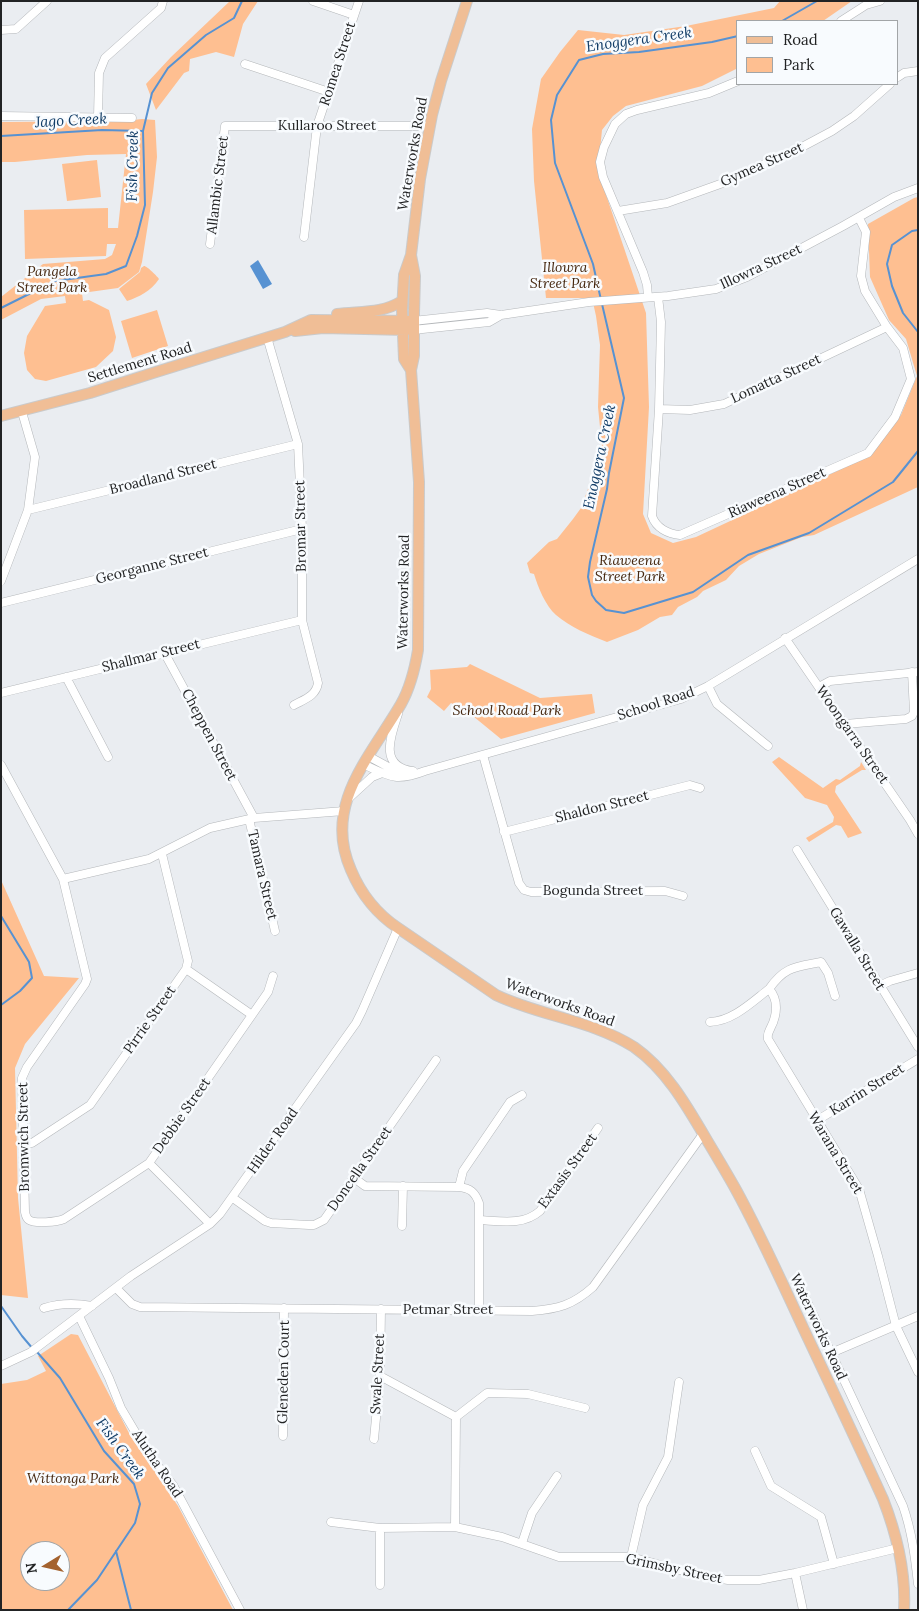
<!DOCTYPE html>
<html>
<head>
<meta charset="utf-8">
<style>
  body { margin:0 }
  #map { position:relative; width:919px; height:1611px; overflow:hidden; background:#eaedf1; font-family:Lora,serif }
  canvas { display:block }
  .frame { position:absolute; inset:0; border:2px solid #222324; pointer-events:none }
  .legend { position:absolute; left:736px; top:20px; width:162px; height:65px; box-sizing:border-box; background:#f8fbfe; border:1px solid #a2a5a7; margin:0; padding:6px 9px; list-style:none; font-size:15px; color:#222324 }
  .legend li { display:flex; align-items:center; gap:10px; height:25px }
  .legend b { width:25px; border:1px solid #a2a5a7 }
  .north { position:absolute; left:20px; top:1541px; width:50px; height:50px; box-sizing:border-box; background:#f8fbfe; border:1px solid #a2a5a7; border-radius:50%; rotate:261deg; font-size:14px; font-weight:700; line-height:20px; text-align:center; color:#222324 }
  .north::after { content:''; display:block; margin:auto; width:18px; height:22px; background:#a4622e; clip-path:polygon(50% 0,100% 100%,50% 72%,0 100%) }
</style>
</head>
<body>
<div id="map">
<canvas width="919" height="1611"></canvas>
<div class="frame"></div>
<ul class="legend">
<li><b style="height:6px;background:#f0be96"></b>Road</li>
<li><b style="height:14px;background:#febf91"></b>Park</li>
</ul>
<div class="north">N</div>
</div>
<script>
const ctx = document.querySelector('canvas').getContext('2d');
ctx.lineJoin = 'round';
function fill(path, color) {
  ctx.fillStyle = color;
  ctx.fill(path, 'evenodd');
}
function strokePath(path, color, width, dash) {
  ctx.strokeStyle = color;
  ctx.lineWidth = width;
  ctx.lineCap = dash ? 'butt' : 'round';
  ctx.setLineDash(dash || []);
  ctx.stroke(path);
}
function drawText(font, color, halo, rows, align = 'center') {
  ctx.font = font + ' Lora,serif';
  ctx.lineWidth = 5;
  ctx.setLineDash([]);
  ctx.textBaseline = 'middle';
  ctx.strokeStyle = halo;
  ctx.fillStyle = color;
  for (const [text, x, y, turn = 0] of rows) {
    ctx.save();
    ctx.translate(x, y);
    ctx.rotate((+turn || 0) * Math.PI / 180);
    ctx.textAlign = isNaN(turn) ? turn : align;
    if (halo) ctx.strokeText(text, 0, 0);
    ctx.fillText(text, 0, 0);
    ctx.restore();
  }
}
const green = new Path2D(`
  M230,1H258L243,24L234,57L216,52L190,59L189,71L184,73L156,110L146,84L171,57Z
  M780,1H852L823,21H738V68L702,86L626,106L613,116L602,130L599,160L600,177L646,313L649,407L643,514L651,533L673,543L696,537L869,456L901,415L917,376L906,339L889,320L870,277L868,224L914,198L918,197V487L814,535L802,537L759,554L739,566L726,580L703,591L697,597L678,607L672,615L660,617L638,630L607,642C589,635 570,627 556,615C545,605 538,587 534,574L530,573L527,563L549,542L557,539L573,519L581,508L588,489L603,457L598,407L600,345L596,316L592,298H546L534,181L532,129L541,79L560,52L578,30L624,35L686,26L774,8Z
  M142,119L155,120L157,157L153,192L142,262L139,272L118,288L82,293L83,301L89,300L109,310L116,337L113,351L96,367L46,381L35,379L27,370L24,353L27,336L45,306L66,303L65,296L41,299L1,320V297L43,264L105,259L112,255L116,244H107L106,256L25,259L24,210L108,208V228H118L126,154L87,155L15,162H1V122L124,121Z
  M97,160L101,197L67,201L62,164Z
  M144,266C147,266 158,277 159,279C151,291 139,297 127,301L119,289L140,272L141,268Z
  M157,310L168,346L132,358L121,321Z
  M470,664L540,698L592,694L595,713L501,739L468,712L451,703L444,711L427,697L431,689L430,670L467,667Z
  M779,757L823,788L836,779L840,780L860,766L861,762L866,770H862L836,786L835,792L862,833L848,838L841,826L836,825L809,842L806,838L833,822L834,817L827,805L805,798L772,762Z
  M1,880L44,976L79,978L25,1044L15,1068L18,1198L28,1298L1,1295Z
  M71,1334L78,1335L130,1435L178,1506L233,1610H1V1384L27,1380L46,1371L38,1356ZM30,1551H60V1581H30Z`);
const water = new Path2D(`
  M258,260L272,284L263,289L250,266Z`);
const stream = new Path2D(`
  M782,21L817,1
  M1,136L102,130L143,131
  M918,230L912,231L892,245L887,264L892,286L903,313L918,332
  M601,300L593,264L555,163L551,120L557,95L579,60L603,54L639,52L712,42L738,36
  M602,304L624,398L609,473L607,489L590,562L588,577L592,595L596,601L606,610L624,613L693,592L748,555L809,533L893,482L918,451
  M1,308L55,281L106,274L126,266L137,236L145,205L143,131L152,93L168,68L206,35L234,18L242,1
  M1,916L29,962L32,978L20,991L1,1005
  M1,1306L22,1336L33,1349
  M37,1352L60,1378L104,1451L134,1484L140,1504L135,1523L97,1580L68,1610
  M116,1551L131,1610`);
const minor = new Path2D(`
  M313,1L354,15
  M841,21L866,5L880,1
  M1,30L16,29L47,1
  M245,64L329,92
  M898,77L904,73L918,71
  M1,116L132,118
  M98,117L99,73L105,58L161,8L163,1
  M618,211L667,203L723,183L802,147L832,131L854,116L890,84
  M304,237L317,126L359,1
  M210,244L225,126H429
  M648,297L647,285L643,272L603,177L600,162L604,147L615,124L626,114L637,110L709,93L738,81
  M658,297L661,322L659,409L652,516C656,528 668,534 680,535L868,453L895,417L911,379L903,348L887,327L865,291L861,276L866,232L859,218
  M413,321L487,313L501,315L589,302L668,296L716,289L747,277L843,226L894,197L918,188
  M413,330L489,322L501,315
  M267,337L298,444L302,529V620L318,683C316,696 305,699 294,705
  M659,409L690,410L724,404L887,327
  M28,510L298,444
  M1,581L28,510L35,457L22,412
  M1,603L302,529
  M785,638L910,820L918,834
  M164,652L254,818
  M66,677L108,757
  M708,686L717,704L768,746
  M819,687L830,681L918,672
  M1,693L302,620
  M398,714C391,735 378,767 413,771
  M845,724L906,719L912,716L914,712L912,672
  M483,755L519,883L524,890L531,892L665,891L683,896
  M368,756L392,769L406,771
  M363,764C390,777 396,782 425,771L681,699L708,686L918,559
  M1,765L63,879L87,979L85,984L27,1067L22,1078L25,1212C26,1216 26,1218 29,1220C35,1224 57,1222 64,1219L149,1163L268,992L273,976
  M348,799L372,777L382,773
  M249,819L275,931
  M504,832L690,785L700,788
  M797,850L918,1047
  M63,879L149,859L210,828L254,818L344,811
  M186,969L252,1015
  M879,986L890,981L918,973
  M835,996L828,973L821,962C796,967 785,966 769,989C779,1000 777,1015 771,1027C769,1032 767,1033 768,1039L859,1189L878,1256L896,1326L918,1372
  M710,1022C733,1021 752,1002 769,989
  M816,1121L918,1059
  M23,1143H32L90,1105L186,969L188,961L162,854
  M149,1163L210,1224
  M354,1178L365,1186L459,1187C470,1188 475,1192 479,1203V1310
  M459,1187L463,1171L510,1102L522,1095
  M233,1198L265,1221L271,1223L309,1225H314L324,1220L436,1060
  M479,1220C500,1221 523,1226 540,1211L598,1128
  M402,1226L403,1186
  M797,1280L903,1506C912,1532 915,1557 918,1584
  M116,1288L132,1304L140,1307L532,1311C558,1309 573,1305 593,1287L703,1134
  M44,1308C60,1303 76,1303 92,1306
  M79,1316L109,1378L121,1408L137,1435L158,1466L173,1485L240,1610
  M831,1353L918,1316
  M1,1366L31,1352L131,1276L210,1224L220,1214L356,1023L362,1011L398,928
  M380,1376L456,1417L455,1527
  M456,1417L487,1393L528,1394L585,1408
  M283,1436L284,1308
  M374,1439L380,1376L381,1309
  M755,1451L771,1486L821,1517L834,1564
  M331,1522L380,1528L455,1527L502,1537L559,1557H631L702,1576L728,1580H759L795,1573L898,1548
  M380,1528V1585
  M522,1543L532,1513L557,1476
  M631,1557L643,1505L668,1457L679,1382
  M795,1573L803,1610`);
const major = new Path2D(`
  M411,255L415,276L414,313V356L411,370L419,482L418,650C415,668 410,688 401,704C371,756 322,805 351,870C361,894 377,914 398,928L496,995C540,1016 592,1020 634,1047C667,1070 688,1108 708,1142C717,1157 726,1172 735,1188C761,1235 783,1285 806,1334C832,1389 858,1444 883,1499C897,1535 906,1571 904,1610
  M337,314C359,311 382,314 402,301
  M295,331L323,328L407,330
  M411,370L404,359L402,310L404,275L411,255L420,179L432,115L441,81L467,1
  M1,416L90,393L156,372L285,332L311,320L413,321`);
const streetNames = [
  ["Romea Street",338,64,-72],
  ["Kullaroo Street",327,126],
  ["Waterworks Road",413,154,-80],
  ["Gymea Street",762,165,-24],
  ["Allambic Street",218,185,-83],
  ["Illowra Street",761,267,-25],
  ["Settlement Road",140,363,-17],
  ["Lomatta Street",776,379,-25],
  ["Broadland Street",163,477,-14],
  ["Riaweena Street",777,493,-24],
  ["Bromar Street",301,526,-91],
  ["Georganne Street",152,566,-14],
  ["Waterworks Road",404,592,-89],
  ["Shallmar Street",151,656,-14],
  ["School Road",656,704,-18],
  ["Cheppen Street",209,735,62],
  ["Woongarra Street",852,735,55],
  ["Shaldon Street",602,807,-14],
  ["Tamara Street",262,875,77],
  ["Bogunda Street",593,891],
  ["Gawalla Street",857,949,59],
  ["Waterworks Road",560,1003,20],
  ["Pirrie Street",150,1020,-55],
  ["Karrin Street",867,1090,-32],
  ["Debbie Street",182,1116,-55],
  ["Bromwich Street",24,1137,-91],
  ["Hilder Road",273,1141,-55],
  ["Warana Street",835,1153,59],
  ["Doncella Street",360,1169,-55],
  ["Extasis Street",568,1171,-54],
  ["Petmar Street",448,1310],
  ["Waterworks Road",818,1327,65],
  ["Gleneden Court",284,1372,-89],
  ["Swale Street",378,1374,-87],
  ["Alutha Road",157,1464,56],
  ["Grimsby Street",674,1569,12]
];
const parkNames = [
  ["Illowra",565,268],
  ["Street Park",565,284],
  ["Pangela",52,272],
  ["Street Park",52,288],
  ["Riaweena",630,561],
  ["Street Park",630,577],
  ["School Road Park",507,711],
  ["Wittonga Park",73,1479]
];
const waterNames = [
  ["Enoggera Creek",639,40,-8],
  ["Jago Creek",71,121,-3],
  ["Fish Creek",133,166,-89],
  ["Enoggera Creek",600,457,-78],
  ["Fish Creek",120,1449,54]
];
fill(green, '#febf91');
fill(water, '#5792d2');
strokePath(stream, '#5792d2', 2);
strokePath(minor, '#b4b7ba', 9);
strokePath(major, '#cacaca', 12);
strokePath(minor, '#fff', 8);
strokePath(major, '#f0be96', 10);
drawText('14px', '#222324', '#f8fbfe', streetNames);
drawText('italic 14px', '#45270f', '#f8fbfe', parkNames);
drawText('italic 15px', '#123d67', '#f8fbfe', waterNames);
</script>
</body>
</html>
